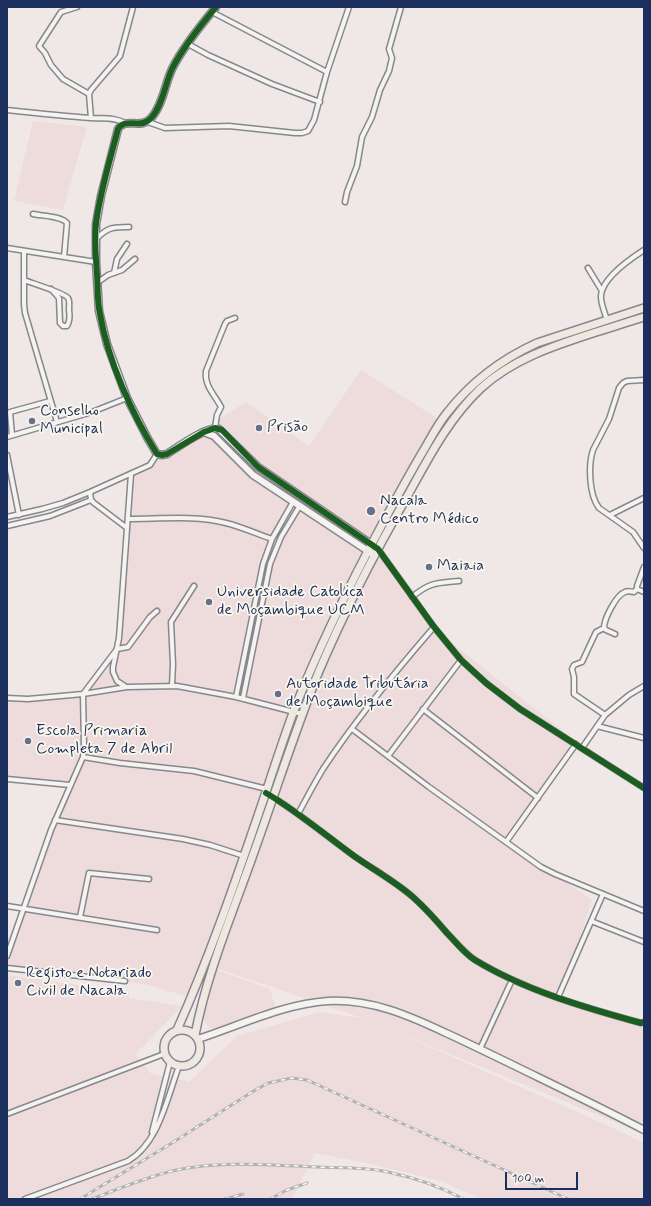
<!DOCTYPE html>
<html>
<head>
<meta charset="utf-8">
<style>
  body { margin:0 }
  #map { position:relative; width:651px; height:1206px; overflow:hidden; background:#f0e8e6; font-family:Mynerve,sans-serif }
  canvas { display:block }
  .frame { position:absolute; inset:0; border:8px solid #1b2f5e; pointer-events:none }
  .scale { position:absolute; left:505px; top:1172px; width:73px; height:18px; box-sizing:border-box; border:2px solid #1b2f5e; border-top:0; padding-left:5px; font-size:12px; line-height:14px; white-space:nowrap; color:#1b2f5e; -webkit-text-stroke:3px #fbf7ec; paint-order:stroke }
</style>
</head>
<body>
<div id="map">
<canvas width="651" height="1206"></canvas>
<div class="frame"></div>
<div class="scale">100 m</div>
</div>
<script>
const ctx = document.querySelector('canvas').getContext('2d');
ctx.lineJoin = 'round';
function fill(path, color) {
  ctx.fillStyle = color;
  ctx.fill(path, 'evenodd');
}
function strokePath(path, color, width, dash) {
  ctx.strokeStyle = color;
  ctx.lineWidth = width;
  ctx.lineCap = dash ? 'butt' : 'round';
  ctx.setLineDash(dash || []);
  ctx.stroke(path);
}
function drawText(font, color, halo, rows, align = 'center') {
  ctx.font = font + ' Mynerve,sans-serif';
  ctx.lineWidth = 3.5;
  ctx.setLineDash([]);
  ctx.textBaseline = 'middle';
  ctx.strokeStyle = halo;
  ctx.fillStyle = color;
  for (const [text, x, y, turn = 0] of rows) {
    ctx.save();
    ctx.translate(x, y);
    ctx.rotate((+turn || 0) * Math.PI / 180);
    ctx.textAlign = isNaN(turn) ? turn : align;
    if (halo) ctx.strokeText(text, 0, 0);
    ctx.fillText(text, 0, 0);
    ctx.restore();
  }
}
const built = new Path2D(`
  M33,121L87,127L63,210L14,201Z
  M361,370L440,420L370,541L391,562L433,628L578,743L506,842L592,900L560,999L644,1023V1134L389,1029L609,1126L644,1143V1199H480L444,1182L371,1164L315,1153L292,1199H7V975L129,992V998L182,1006L136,1054L150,1073L189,1082L237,1036L320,1012L362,1018L213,967L251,860L244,857L192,998L148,985L7,966V962L56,820L69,786L7,779V697H84L118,650L127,530L129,472L164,455L246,402L309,446Z
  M217,970L270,989L276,1009L223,1029L214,1030L209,1027L203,1020V1012Z`);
const street = new Path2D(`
  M77,7L61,12L39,46L45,53L51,65L63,79L89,94
  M212,12L327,72
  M188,44L208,55L272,84L320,102
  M7,110C35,113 63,116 91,118C103,119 115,117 125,123
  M91,118L89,94L91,90L120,56L133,7
  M148,122L165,128L229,126L295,133H302L308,131L314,120L327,72L349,7
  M345,202L347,192L357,166L362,137L372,117L380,90L389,71L392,58L389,49L401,7
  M33,214C42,216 61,216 67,223L64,257
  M96,239C108,227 113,227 129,227
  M7,248L96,262
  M24,251V304L25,313L57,422
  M588,268L602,291
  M114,273L117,259L127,244
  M24,280C31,283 65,293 68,298C70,301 69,307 69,310C70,316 70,321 67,326H63L60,323L59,298L51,289
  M97,283L108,275L122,270L135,259
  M607,320C605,313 600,302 601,295C603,278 630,259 644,250
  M644,380L627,381L623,383L619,388L609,419L593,450C588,465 589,495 599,508L633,532L644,548
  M215,428L217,415L221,407C215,395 204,386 206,371L225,324L227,321L235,318
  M12,435L10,412L50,401
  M7,437L92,412L127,398
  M7,455L19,515
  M90,492L91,500L94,503L127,528
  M610,515L644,498
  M7,517L42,509L63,503L90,492L150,465L157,454
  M128,519C160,519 195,515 226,523C242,527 257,534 272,539
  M7,526L50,516L91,500
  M378,549L434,627L461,660L486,683L520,709L644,788
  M644,567L637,586V589L644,592
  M412,597C430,582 437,583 459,581
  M604,628L596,632L582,662L574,665L572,669L574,677V694L605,715
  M615,634L606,630L604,628C604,619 616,595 625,592C628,590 631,592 634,592L637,589
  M172,686L173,664L171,622L194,586
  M126,687L117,681L113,672V667L119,638L131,474
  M236,697L263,564L272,539L293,502
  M7,698L28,699L83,694L127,687L177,686L236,697L302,714
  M243,698L270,564L281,537L299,507
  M423,709L538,798
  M597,726L644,738
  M352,729L429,787L541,867L555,874L644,911
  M582,748L605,715L629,695L644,686
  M388,756L461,660
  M83,757L120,763L194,771L267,789
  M7,779L70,785
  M266,793C297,811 325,835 354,856C374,870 396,882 414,898C426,909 436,920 447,933C456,942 464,953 475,960C524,990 586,1008 641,1023L644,1022
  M298,814C306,799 314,784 323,769C356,719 395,672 434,627
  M55,820L183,839L210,845L244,856
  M506,842L576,744
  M7,906L157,930
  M80,917L89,873L149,879
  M591,921L644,942
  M7,956L51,830L83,757L84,747L83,694L117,649L128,647L150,617L157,611
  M7,968L125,981
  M558,997L603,894
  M480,1049L512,980
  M7,1114L164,1054
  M152,1132L170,1062
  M25,1199L128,1161C159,1143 167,1098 179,1066`);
const secondary = new Path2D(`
  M216,7C200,26 183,47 172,69C165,84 163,104 152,117C141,131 126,116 118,129L101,196L96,224V262L99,311L107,344L127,398L148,439L157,454L162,455L167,454C178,447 208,425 219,429L258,467L374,546
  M204,432L214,436L253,475L374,555
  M198,1039C241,1025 283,1004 328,1001C371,999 408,1015 446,1033C468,1043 490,1054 511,1064C556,1086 600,1107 644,1130`);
const primary = new Path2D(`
  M164 1048a18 18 0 1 1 36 0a18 18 0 1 1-36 0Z
  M177,1030C211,954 238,874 265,795C274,768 283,740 293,713C319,646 351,582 385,519C397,497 409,475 422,453C430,440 437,425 447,413C471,382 502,359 537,343L644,308
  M195,1035C207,972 233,912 254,852C276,791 295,730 319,671C345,610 375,552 408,495C429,457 449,418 481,388C513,359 553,346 593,333C610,328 627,322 644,317`);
const rail = new Path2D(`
  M80,1199L172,1143L252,1092L268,1083L292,1078L307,1080L568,1199
  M92,1199C118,1189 144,1178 172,1171C219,1160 270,1165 317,1167C343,1168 370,1167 396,1174C420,1179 442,1188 464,1199
  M225,1199L243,1194
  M270,1199L287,1190L307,1183`);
const cycleway = new Path2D(`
  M216,7C200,26 183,47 172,69C165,84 163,104 152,117C141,131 126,116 118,129C110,160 100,192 96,223C94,241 96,258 97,275C98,288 97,301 100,314C108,361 132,414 157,454L162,455L167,454L204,432L215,428L222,430L258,467L378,549L434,627L461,660L486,683L520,709L644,788
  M266,793C297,811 325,835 354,856C374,870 396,882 414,898C426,909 436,920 447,933C456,942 464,953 475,960C524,990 586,1008 641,1023L644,1022`);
const markers = [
  [32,421,4,"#66708e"],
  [259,428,4,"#66708e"],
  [371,511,5,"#66708e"],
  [429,567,4,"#66708e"],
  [209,602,4,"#66708e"],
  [278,694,4,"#66708e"],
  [28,741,4,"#66708e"],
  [18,983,4,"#66708e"]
];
const poiNames = [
  ["Conselho",40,412],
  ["Municipal",40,430],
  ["Prisão",267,428],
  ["Nacala",380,502],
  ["Centro Médico",380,520],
  ["Maiaia",437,567],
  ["Universidade Catolica",217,593],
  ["de Moçambique UCM",217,611],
  ["Autoridade Tributária",286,685],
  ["de Moçambique",286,703],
  ["Escola Primaria",36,732],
  ["Completa 7 de Abril",36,750],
  ["Registo e Notariado",26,974],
  ["Civil de Nacala",26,992]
];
fill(built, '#eedcdd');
strokePath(street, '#87878f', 7);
strokePath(secondary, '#87878f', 9);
strokePath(primary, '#87878f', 10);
strokePath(street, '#f5f3ef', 4);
strokePath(secondary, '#f5f3ef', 6);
strokePath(primary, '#eee8e0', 7);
strokePath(rail, '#b2b2b6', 3);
strokePath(rail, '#fbf7ec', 1.5, [4.5]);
strokePath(cycleway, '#1b5e20', 6);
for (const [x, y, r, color] of markers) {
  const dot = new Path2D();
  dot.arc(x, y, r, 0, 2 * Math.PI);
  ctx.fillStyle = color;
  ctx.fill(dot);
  strokePath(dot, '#fbf7ec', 1.5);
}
drawText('16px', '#1b2f5e', '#fbf7ec', poiNames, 'left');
</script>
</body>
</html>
